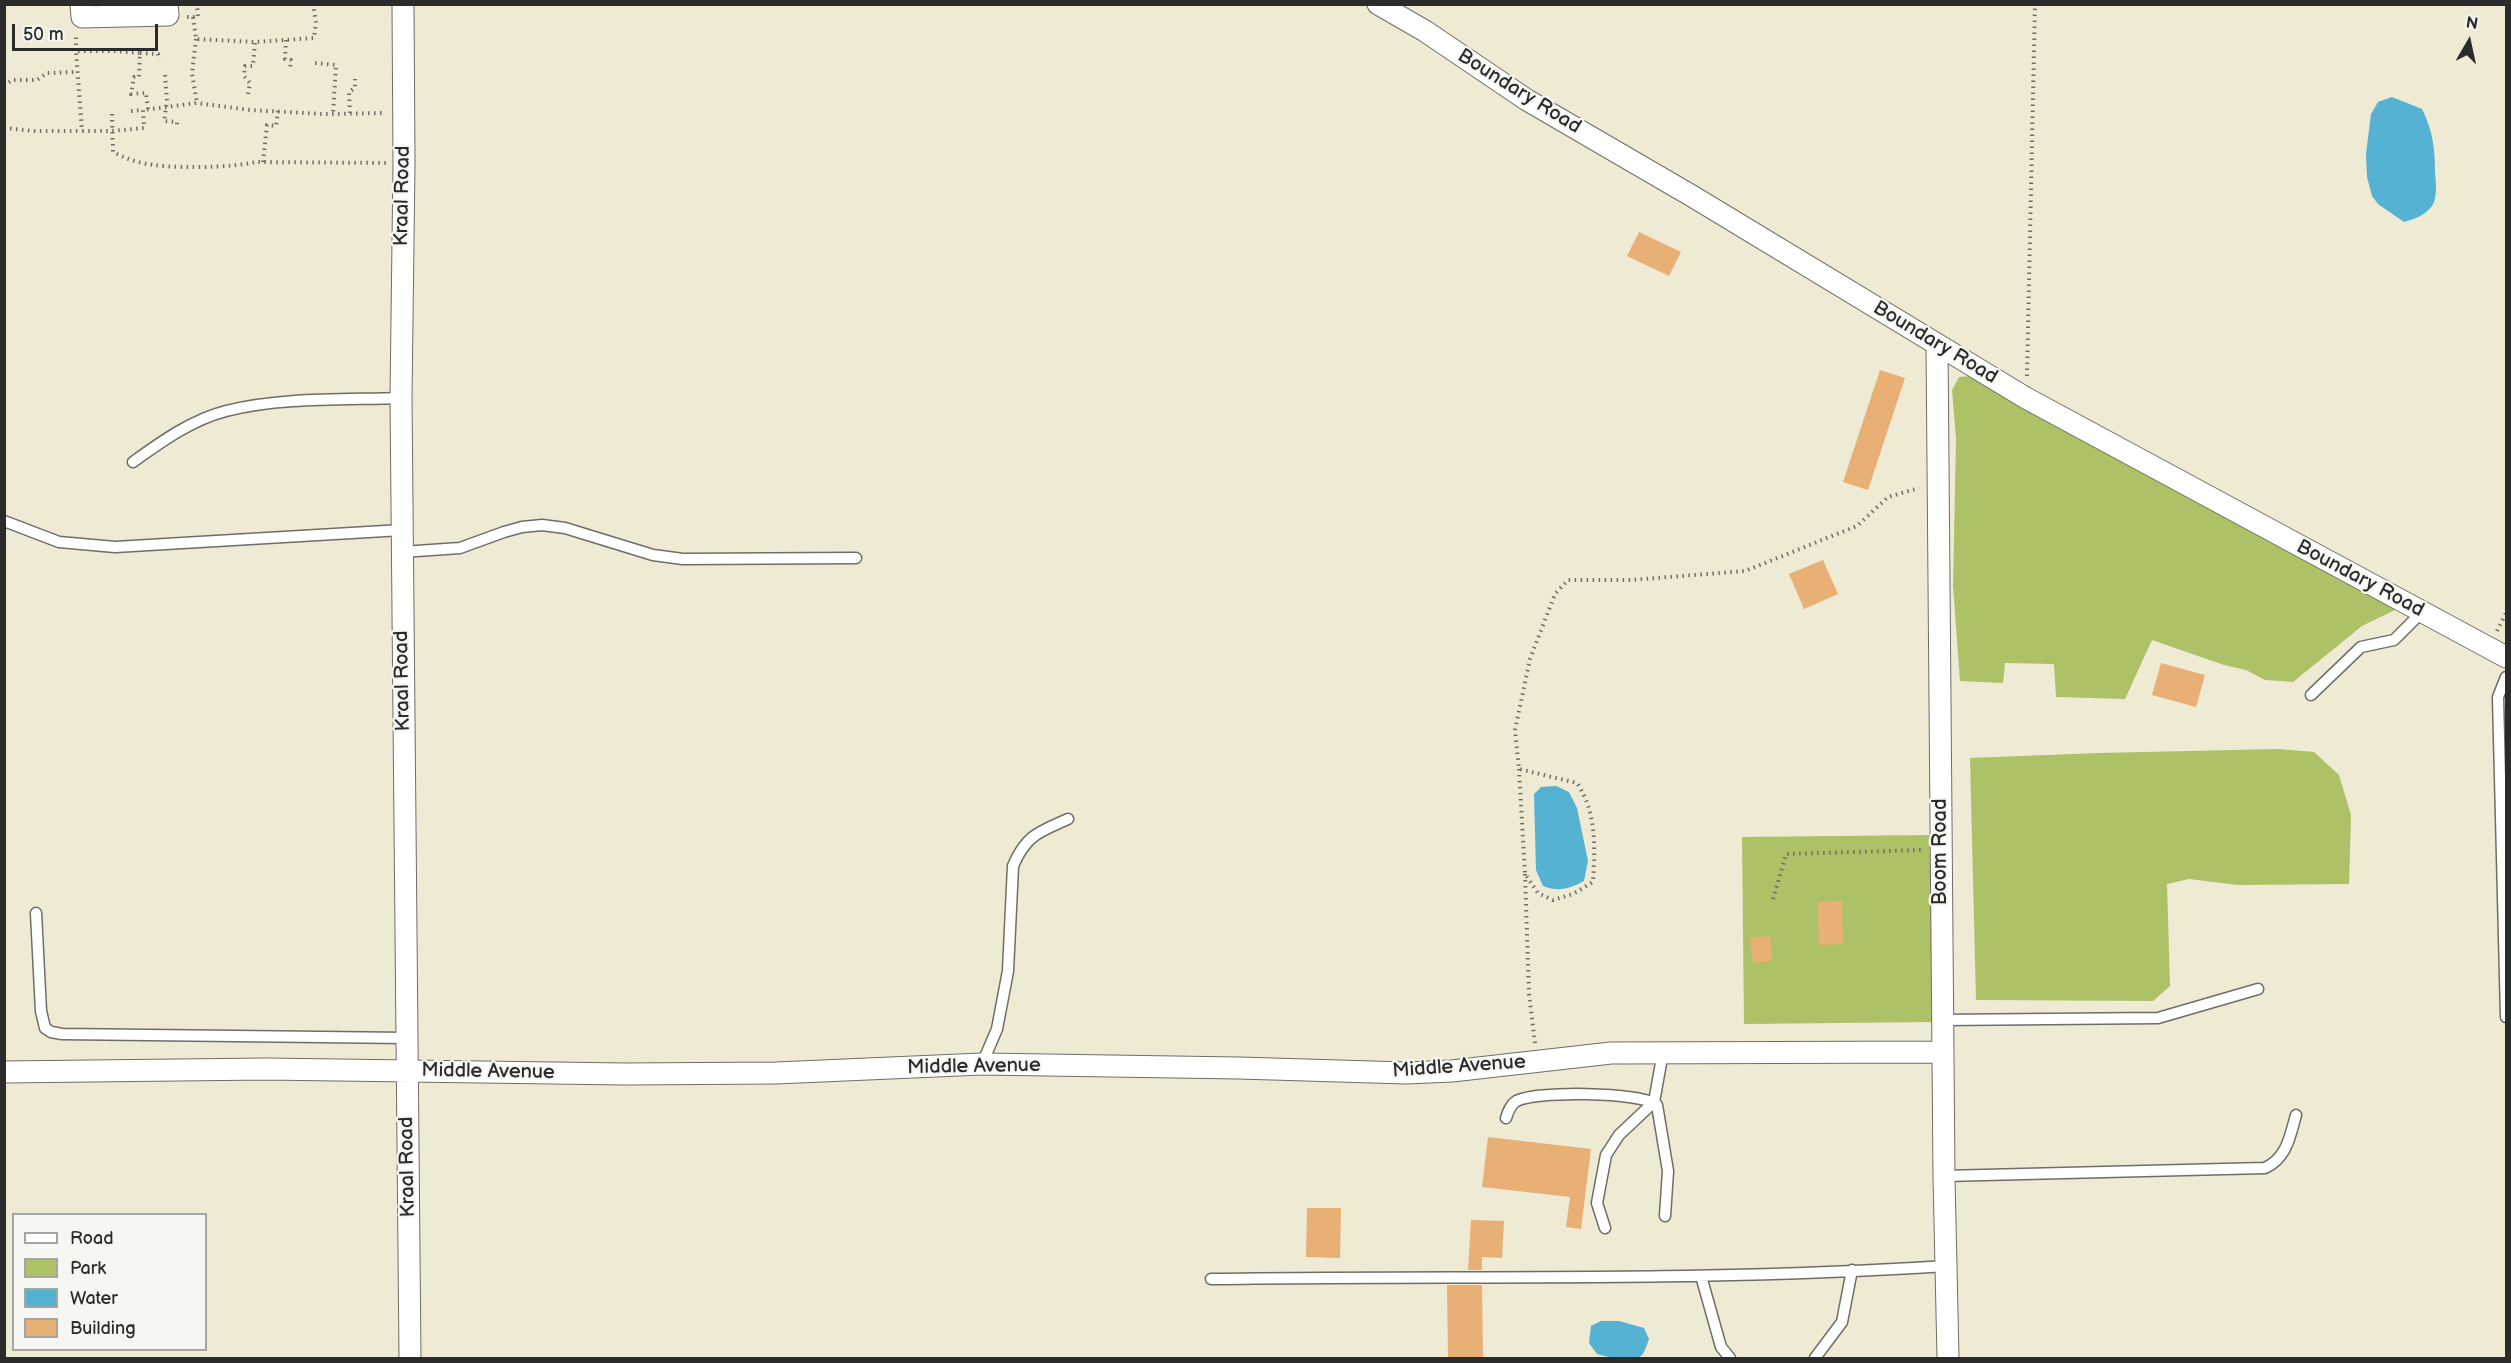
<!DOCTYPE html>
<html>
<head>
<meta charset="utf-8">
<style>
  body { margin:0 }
  #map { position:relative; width:2511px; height:1363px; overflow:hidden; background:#eeead4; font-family:"Balsamiq Sans",sans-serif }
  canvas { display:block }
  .frame { position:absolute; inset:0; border:6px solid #2b2b2b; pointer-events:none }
  .legend { position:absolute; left:12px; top:1213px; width:195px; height:138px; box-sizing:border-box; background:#f6f6f2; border:2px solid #a5a5a2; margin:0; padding:8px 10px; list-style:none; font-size:18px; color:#2b2b2b }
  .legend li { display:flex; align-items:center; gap:12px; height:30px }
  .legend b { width:30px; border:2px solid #a5a5a2 }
  .north { position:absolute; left:2439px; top:12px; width:60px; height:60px; -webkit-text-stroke:4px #f6f6f2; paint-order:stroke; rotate:9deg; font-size:16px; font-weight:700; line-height:24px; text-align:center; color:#2b2b2b }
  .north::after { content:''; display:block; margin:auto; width:21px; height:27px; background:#2b2b2b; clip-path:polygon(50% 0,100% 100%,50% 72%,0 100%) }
  .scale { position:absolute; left:12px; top:24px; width:146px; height:27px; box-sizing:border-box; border:3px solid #2b2b2b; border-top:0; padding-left:8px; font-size:18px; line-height:21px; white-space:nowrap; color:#2b2b2b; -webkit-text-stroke:4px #f6f6f2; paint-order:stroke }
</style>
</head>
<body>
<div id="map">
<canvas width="2511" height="1363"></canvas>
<div class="frame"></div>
<ul class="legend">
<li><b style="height:8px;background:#fff"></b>Road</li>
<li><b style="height:16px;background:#adc266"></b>Park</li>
<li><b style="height:16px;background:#55b2d3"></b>Water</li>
<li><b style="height:16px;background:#e8b074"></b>Building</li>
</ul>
<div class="north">N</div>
<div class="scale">50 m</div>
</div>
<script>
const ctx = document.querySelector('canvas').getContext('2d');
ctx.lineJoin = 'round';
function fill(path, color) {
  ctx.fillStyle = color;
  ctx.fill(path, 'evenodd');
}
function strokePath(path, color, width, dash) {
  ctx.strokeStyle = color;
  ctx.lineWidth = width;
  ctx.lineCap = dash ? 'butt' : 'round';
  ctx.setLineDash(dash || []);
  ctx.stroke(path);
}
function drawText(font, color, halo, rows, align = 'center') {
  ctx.font = font + ' "Balsamiq Sans",sans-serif';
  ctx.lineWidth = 4.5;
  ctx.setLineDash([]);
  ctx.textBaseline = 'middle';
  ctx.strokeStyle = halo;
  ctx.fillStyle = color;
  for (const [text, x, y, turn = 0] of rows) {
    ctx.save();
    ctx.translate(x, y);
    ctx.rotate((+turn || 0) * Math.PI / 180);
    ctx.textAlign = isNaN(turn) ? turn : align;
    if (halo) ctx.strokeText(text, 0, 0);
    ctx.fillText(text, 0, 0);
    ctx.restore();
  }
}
const green = new Path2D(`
  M1970,376L2236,517L2395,610L2362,626L2293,682L2265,680L2246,670L2224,665L2152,640L2125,699L2056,697L2054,664L2005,663L2003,683L1960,681L1953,586L1956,439L1952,390L1959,377Z
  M2278,749L2314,752L2339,775L2351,815L2349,884L2238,885L2189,879L2167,884L2170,986L2153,1001L1976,1000L1970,758L2099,753Z
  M1931,835L1932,1022L1744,1024L1742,837Z`);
const water = new Path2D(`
  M2392,97L2422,109C2433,131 2435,149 2435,173C2436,182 2437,193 2434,202C2429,214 2415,219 2404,222L2378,204L2372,196L2367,177L2366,154L2371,114L2378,102Z
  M1556,786L1569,792L1577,808L1588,861L1584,881C1569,889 1559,892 1543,886L1536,870L1534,794L1541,787Z
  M1601,1321H1619L1644,1328L1649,1339C1647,1344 1645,1353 1641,1356C1631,1363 1608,1357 1597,1354L1589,1343L1591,1326Z`);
const building = new Path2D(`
  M1639,232L1681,252L1669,276L1627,256Z
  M1880,370L1905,378L1868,490L1843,482Z
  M1823,560L1838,594L1804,609L1789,574Z
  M2161,663L2205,675L2196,707L2152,695Z
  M1842,901L1843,944L1819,945L1818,902Z
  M1770,936L1772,961L1753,963L1750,938Z
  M1488,1137L1591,1149L1581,1229L1566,1227L1570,1197L1482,1187Z
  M1307,1208H1341L1340,1258L1306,1257Z
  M1471,1220L1504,1221L1502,1258L1482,1257V1270H1468Z
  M1447,1285H1482L1483,1359H1448Z`);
const path = new Path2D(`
  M187,17H193L196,39L255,42L314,38L316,23L313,4
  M193,17H198L197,4
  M196,39L192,74L197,103
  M286,40L285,59L291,60L290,69
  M76,51V34
  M140,53L158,54L159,60
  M315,63L336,65L333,114
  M165,75L167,101L164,121L177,122V127
  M4,86L12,80H37L47,73L76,72
  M248,94L250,83L244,76L245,66H253L255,42
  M148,109L146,93L131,94L134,77H139L140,53L115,51H76L82,131H111L144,128L143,110L197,103L250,110L323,114L386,113
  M131,111L143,110
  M350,113L349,92L355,88V79
  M112,114L113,152C123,157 132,161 143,163C165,169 234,168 255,162L387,163
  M4,128L34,131H82
  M263,162L267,125L276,126L278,111
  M2027,376L2035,4
  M2497,631L2506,613
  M1519,769L1525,874L1538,893L1553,900L1573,894L1593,882C1595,847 1597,813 1577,783L1519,769L1515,730L1530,659L1555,594L1568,580H1631L1745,571L1857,526L1888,497L1919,488
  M1525,874L1529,994L1535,1043
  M1773,899L1786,854L1922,850`);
const lane = new Path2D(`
  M133,462C161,442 191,420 226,411C281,397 344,400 401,398
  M4,521L59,542L115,547L402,530
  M402,552L460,548L504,532L522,527L542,525L565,528L653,555L683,559L856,558
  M2506,677L2498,697L2506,1017
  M2311,695L2361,647L2394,640L2422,612
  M36,913L41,1011L45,1028L51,1032L62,1034L407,1038
  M1942,1020L2158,1018L2258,989
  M982,1064L997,1029L1008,971L1013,866C1026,835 1039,832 1068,819
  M1506,1118C1508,1112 1510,1106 1515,1102C1532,1090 1643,1092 1657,1105L1668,1171L1665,1216
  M1944,1176L2265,1168C2287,1158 2290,1136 2296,1115
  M1605,1228L1597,1203L1606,1155L1619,1135L1654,1102L1663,1052
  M1701,1276L1721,1347L1730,1358
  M1211,1279C1456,1275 1701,1282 1946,1266
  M1815,1358L1842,1322L1852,1270`);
const street = new Path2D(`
  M81,4L82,17L168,15L167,4
  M403,4L404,163L401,398L410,1358
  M1378,4L1425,31L1527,100L1692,196L2026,398L2506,657
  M1937,345L1944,1176L1948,1358
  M4,1072L266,1069L625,1074L776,1073L982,1064L1239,1068L1406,1073L1452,1071L1611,1053L1942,1052`);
const streetNames = [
  ["Boundary Road",1519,92,32],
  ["Kraal Road",403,196,-89],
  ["Boundary Road",1935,343,31],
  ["Boundary Road",2360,579,28],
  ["Kraal Road",403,681,-91],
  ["Boom Road",1941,852,-90],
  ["Middle Avenue",974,1067,-1],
  ["Middle Avenue",1459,1067,-4],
  ["Middle Avenue",488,1072,1],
  ["Kraal Road",408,1167,-91]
];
fill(green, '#adc266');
fill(water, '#55b2d3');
fill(building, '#e8b074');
strokePath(lane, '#6f6e66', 13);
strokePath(street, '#6f6e66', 23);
strokePath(path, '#6f6e66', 4, [1.5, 4.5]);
strokePath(lane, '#fff', 10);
strokePath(street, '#fff', 21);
drawText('20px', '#2b2b2b', '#f6f6f2', streetNames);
</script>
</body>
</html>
